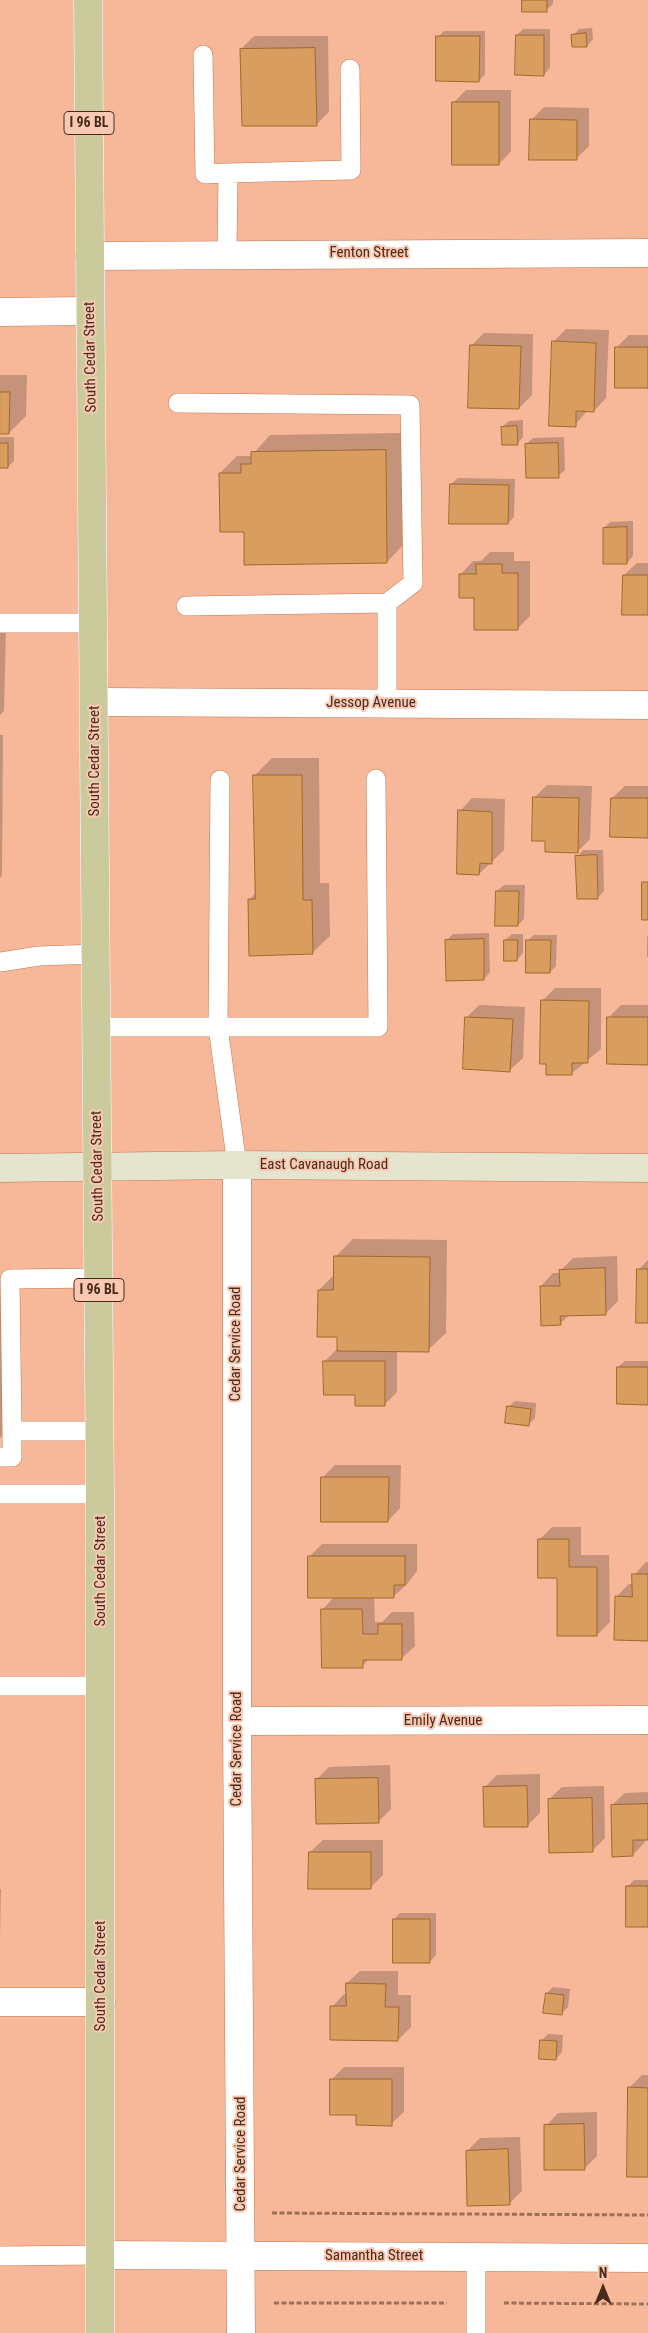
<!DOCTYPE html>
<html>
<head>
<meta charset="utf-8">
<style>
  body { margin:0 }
  #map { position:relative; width:648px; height:2333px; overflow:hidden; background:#f7b799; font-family:"Roboto Condensed",sans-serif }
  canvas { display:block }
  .north { position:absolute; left:578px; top:2263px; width:50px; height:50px; -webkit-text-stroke:4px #f9c8b2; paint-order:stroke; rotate:0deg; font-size:14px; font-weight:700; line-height:20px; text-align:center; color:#4a2b1b }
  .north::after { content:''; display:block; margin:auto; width:18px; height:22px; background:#4a2b1b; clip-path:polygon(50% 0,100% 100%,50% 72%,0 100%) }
</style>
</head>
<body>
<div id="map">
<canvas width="648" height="2333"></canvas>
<div class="north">N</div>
</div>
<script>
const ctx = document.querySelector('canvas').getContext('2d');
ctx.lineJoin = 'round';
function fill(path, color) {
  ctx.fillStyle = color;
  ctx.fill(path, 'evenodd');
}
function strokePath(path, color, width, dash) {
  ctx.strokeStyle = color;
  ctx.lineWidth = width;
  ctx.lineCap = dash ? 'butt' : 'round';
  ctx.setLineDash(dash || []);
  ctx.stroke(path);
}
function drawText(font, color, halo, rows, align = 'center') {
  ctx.font = font + ' "Roboto Condensed",sans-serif';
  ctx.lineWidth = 4;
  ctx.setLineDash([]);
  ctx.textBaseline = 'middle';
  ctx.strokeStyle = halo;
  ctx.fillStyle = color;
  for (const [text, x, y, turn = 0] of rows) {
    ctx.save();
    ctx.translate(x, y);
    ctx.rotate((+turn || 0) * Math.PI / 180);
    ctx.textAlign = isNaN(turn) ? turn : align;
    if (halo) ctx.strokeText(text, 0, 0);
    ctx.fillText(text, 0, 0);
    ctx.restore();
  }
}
const shadow = new Path2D(`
  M523,0H553V4L546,10Z
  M592,28L593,39L587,46L573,35L579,29Z
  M523,29H550V68L544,75L517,35Z
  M444,31H485V74L479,81L438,37Z
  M254,36H328L329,112L316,125L241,49Z
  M466,90H511V151L499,164L453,103Z
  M544,107L589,108V146L576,159L531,120Z
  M566,329L609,330L606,398L594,411L588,410L575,425L553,342Z
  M484,333L533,334L532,395L519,408L471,346Z
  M629,335H648V387L617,347Z
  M0,375H27L26,416L9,433H0Z
  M523,420V437L517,444L502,427L509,421Z
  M403,433L404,544L387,562L220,473L237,456H251L270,435Z
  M0,437H14V461L8,467H0Z
  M564,437L565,470L558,476L526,444L533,438Z
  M458,478L515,479L514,517L508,523L451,484Z
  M633,521V556L627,563L604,528L610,522Z
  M490,552H514V561H530V616L517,629L475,597L461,574L473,561H481Z
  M637,563H648V614L624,575Z
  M0,628H6L4,711L0,715Z
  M0,735H3L2,876L0,878Z
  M272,758H319L320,883H329L330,936L312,953L250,899L256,892L254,776Z
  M547,785L592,786L590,839L577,852L547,840L534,798Z
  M625,786H648V837L612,798Z
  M472,798L505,799L504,850L479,874L460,811Z
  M583,850H603L604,891L598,897L577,857Z
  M504,885H525L524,919L518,925L497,891Z
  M489,933L490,972L484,979L447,940L453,934Z
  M512,934H523V953L517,960L505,940Z
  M534,935H557L556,966L550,972L527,941Z
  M648,936V957H647V937Z
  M555,988H601V1049L572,1073L542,1001Z
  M479,1005L525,1007L523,1058L510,1070L466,1018Z
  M621,1005H648V1064L608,1018Z
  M353,1239L447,1240L446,1333L428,1350H397V1392L384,1405L357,1394L324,1362L337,1349L338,1336L319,1290L335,1274V1257Z
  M617,1256L618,1301L605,1314L569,1315L560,1324L541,1286L553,1273H561V1270L573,1258Z
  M648,1260V1322L638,1270Z
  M0,1284H2L8,1430L0,1438Z
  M625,1361H648V1403L618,1367Z
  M515,1401L536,1403L535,1418L528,1425L508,1407Z
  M335,1465H401L400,1508L388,1521L323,1477Z
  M552,1527H581V1555H609L610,1622L597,1635L558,1576L539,1540Z
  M322,1544H417V1571L407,1584L394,1596H374L375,1622H382L392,1612H414L415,1646L402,1658L369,1659L362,1666L322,1610L335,1596L309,1557Z
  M646,1562H648V1640L617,1596L629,1584H633L634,1575Z
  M390,1765L391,1809L379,1821L316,1780L329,1767Z
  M540,1774V1813L527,1826L484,1788L497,1775Z
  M604,1786L605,1838L592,1851L549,1799L562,1787Z
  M648,1792V1838H645V1842L633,1855L612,1805L625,1793Z
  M323,1840H383V1875L370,1888L310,1852Z
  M634,1880H648V1926L627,1887Z
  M0,1889H1L0,1938Z
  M400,1913H436V1955L429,1962L394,1919Z
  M360,1971H398V1995H411V2027L398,2040L332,2007L344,1994H347V1983Z
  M553,1987L570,1989L568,2007L561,2014L547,1993Z
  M548,2034L563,2035L562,2052L556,2059L541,2041Z
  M344,2067H404V2112L391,2124L358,2114L332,2079Z
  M642,2075H648V2176L629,2088Z
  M597,2112V2156L584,2169L546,2126L558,2113Z
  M520,2137L522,2191L509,2204L467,2151L480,2138Z`);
const building = new Path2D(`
  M522,0H547V12H522Z
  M586,33L587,47H572L571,35Z
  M516,35H544V76L515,75Z
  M436,36H480L479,82L436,81Z
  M315,48L317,126H242L240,49Z
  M452,102H499V165H452Z
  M530,119L577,120V160H529Z
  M552,341L596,343L594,412L576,411V427L549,426Z
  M470,345L521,346L519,409L468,408Z
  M615,347H648V388H615Z
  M0,392H10L9,434H0Z
  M517,426L518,445H502L501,427Z
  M0,443H8V468H0Z
  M558,443L559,478H526L525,444Z
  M386,450L387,563L244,565V532H220L219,473H241V464H251V452Z
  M450,484L509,485L508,524H449Z
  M627,527V564H603V528Z
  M476,564H502V573H518V630H474V598H459V574H476Z
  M623,575H648V615H622Z
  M253,775H302L303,900H312L313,954L249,956L248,899H255Z
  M533,797L579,798L578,853L545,852V841H532Z
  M611,798H648V838L610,837Z
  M458,810L492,812V864L480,863L479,875L457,874Z
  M597,855L598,899H577L575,856Z
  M642,882H648V920H642Z
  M496,891H519L518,926H495Z
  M484,939V980L446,981L445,940Z
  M504,940H518L517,961H504Z
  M526,940H551L550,973H526Z
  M541,1000L589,1001L588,1063H572V1075H546V1064H540Z
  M465,1017L513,1019L510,1072L463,1069Z
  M607,1017H648V1065L607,1064Z
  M334,1256L430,1257L429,1352L337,1351V1337H317L318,1290H333Z
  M605,1268L606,1315L560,1316L561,1325L541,1326L540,1286H560L559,1270Z
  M637,1269H648V1323H636Z
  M323,1361H385V1406H355V1395H324Z
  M617,1367H648V1405L617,1404Z
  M507,1406L531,1409L529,1426L505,1423Z
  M321,1477H389L388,1522H321Z
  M538,1539H569V1567H597V1636H557V1578H538Z
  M308,1556H405V1585H394V1598H308Z
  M632,1574H648V1641L614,1640L615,1596L632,1597Z
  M321,1609H362L363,1634H378V1624H402V1660H363V1668H322Z
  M378,1778L379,1823L316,1824L315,1779Z
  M527,1786L528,1827H484L483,1787Z
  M592,1798L593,1852L549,1853L548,1799Z
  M648,1804V1840H633V1856L612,1857L611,1805Z
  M309,1852H371V1889H308Z
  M626,1886H648V1927H626Z
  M393,1919H430V1963H393Z
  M346,1983L386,1984L385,2007H399L398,2041L330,2040V2006H346Z
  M546,1993L564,1995L562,2015L543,2013Z
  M540,2040L557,2041L556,2060L539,2059Z
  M330,2079H392V2126L356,2125V2115H330Z
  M628,2087L648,2088V2177H627Z
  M584,2124L585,2170H544V2125Z
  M508,2149L510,2205L467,2206L466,2151Z`);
const path = new Path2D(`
  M272,2213L648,2215
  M274,2303H447
  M504,2303L648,2304`);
const lane = new Path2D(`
  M203,55L205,174L228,173L227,254
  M228,173L351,170L350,69
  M178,403L410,405L413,583L387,603V704
  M186,606L387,603
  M0,623H94
  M220,780L218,1027H378L376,779
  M0,962L39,956L96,954
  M96,1027H218L237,1165
  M99,1278L10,1279L12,1431H100
  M0,1457H12V1431
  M0,1494H100
  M0,1686H101
  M0,2256L100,2255
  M476,2257V2333`);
const street = new Path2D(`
  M90,256L648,253
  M0,312L90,311
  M95,702L648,705
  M237,1165V1721L241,2333
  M237,1721L648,1720
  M0,2002H101
  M100,2255L648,2258`);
const secondary = new Path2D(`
  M0,1168L237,1165L648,1168`);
const primary = new Path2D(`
  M88,0L100,1494V2333`);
const shields = [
  [89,123,50],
  [99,1290,50]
];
const shieldNames = [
  ["I 96 BL",89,123],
  ["I 96 BL",99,1290]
];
const streetNames = [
  ["Fenton Street",369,253],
  ["South Cedar Street",91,357,-91],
  ["Jessop Avenue",371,703],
  ["South Cedar Street",95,761,-90],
  ["East Cavanaugh Road",324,1165],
  ["South Cedar Street",98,1166,-91],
  ["Cedar Service Road",236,1344,-90],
  ["South Cedar Street",101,1571,-90],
  ["Emily Avenue",443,1721],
  ["Cedar Service Road",237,1749,-90],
  ["South Cedar Street",101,1976,-90],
  ["Cedar Service Road",241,2154,-90],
  ["Samantha Street",374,2256]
];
fill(shadow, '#0003');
fill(building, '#d99e5f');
strokePath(building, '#a16929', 1);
strokePath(lane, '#c17752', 20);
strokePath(street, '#c17752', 29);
strokePath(secondary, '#c17752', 29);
strokePath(primary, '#fff', 29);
strokePath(path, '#9f7059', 3, [5, 2.5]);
strokePath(lane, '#fff', 19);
strokePath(street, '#fff', 28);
strokePath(secondary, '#e5e4ce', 28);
strokePath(primary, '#cbca9d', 28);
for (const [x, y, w] of shields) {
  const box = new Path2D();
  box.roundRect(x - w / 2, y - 11.5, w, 23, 4);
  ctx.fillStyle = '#f9c8b2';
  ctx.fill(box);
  strokePath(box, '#4a2b1b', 1);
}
drawText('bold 14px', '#4a2b1b', null, shieldNames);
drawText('15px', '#4a2b1b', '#f9c8b2', streetNames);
</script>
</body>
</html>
